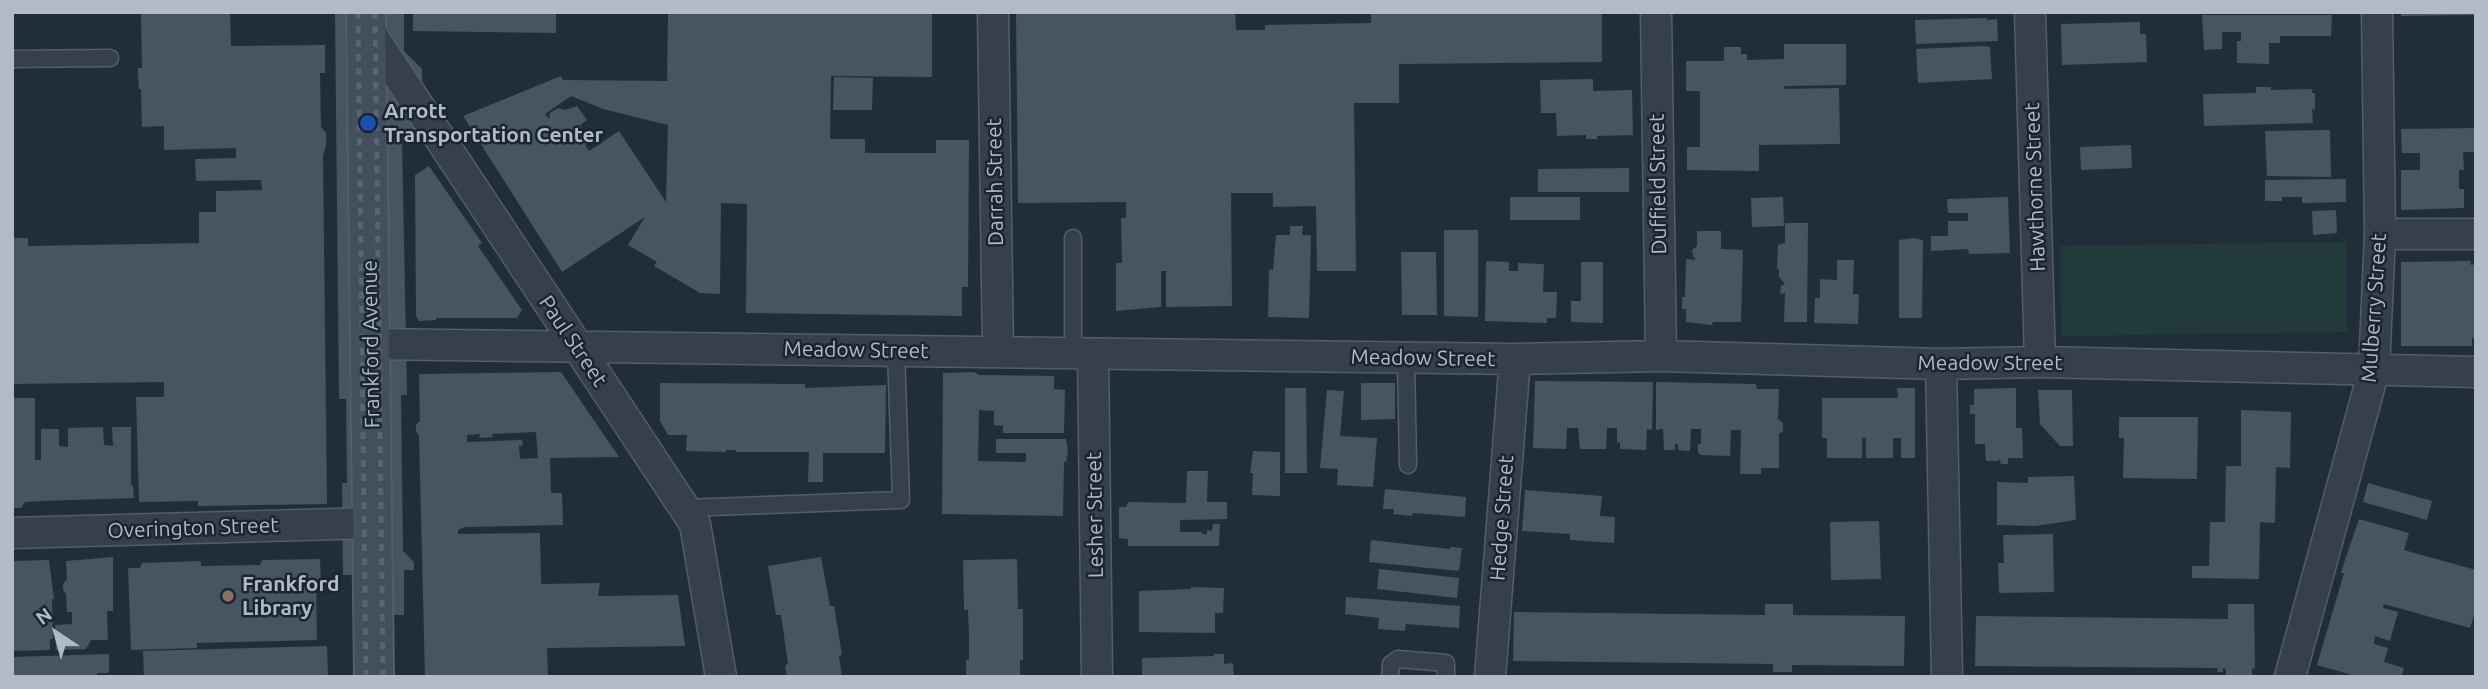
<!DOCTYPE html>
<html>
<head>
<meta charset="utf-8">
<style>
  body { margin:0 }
  #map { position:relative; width:2488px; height:689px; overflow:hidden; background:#212e3a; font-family:Ubuntu,sans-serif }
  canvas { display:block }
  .frame { position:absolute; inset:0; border:14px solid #b0bbc6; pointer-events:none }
  .north { position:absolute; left:21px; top:598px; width:70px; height:70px; -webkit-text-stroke:5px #1a252f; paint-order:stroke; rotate:324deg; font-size:19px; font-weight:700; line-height:28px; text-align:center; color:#b0bbc6 }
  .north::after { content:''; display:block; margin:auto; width:24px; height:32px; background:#b0bbc6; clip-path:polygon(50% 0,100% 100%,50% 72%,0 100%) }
</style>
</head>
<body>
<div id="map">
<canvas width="2488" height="689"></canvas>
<div class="frame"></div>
<div class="north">N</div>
</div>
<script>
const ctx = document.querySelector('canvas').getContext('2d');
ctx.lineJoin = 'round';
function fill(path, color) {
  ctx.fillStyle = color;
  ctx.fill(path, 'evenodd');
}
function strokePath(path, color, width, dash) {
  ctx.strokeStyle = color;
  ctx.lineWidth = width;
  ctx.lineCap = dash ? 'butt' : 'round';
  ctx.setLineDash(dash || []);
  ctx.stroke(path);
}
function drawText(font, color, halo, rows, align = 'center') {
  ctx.font = font + ' Ubuntu,sans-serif';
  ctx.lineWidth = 5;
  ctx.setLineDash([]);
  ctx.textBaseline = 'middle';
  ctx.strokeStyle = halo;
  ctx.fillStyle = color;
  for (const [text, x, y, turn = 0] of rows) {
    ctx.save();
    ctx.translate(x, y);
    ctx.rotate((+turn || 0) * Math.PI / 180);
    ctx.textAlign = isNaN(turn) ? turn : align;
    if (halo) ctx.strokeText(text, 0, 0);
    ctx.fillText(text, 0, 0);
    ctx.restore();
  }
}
const green = new Path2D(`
  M2346,242L2347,332L2061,336L2060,246Z`);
const building = new Path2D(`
  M230,12L231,46L325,45V73H320L321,127L326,133V145L323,156L327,504L198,506V501L139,502L136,397H164V382L12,384V238H28V246L199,243V212H216V191L262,190L261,180L196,181L195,159L236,158V148L164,150V126L142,127L141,89H139L138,76V68H142L141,14Z
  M335,12H404V51L422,69L423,125L406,141H402L407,395H401L403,551L414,562V570H404V615H389L363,575H343L342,483H347L346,399H339Z
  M413,12H556V33L413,31Z
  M668,12H932V77L831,76L830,139H865V153H936V140H969L968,287H962V316L746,313L747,204L721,203L720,294L700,293L654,266L657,262L628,245L645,217L562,272L463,116L561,76L563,80L667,81ZM571,96L603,109L668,125L666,202L619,131L589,151L585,145L591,141L580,125L587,120L577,106L565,110L558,108L550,113L549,119L545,114Z
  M1016,12H1235L1236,30H1265V25L1371,23V13L1602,12V62L1399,64V103H1354L1356,271H1317L1316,206L1273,207V193H1231L1232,306L1166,307V271H1161V307L1116,311V263H1122L1121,218H1126V202L1018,203Z
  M2401,12H2476V15L2401,16Z
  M2202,15H2332L2331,36H2280V43H2269V64L2237,63V41H2241V32H2222V49L2204,50Z
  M1987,18V20L1997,19L1998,41L1916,44L1915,20Z
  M2140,22V34H2146L2147,62L2062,65L2061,24Z
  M1784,44H1846V85L1784,86L1785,89L1839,88L1840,144L1759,145V171L1687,170V147H1700V91H1686V61H1724V47H1741V54H1747V60L1784,59Z
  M1983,46L1990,47L1992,79L1918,83L1916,49Z
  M834,77L873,78L872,110H833Z
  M1593,79V91L1632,90L1633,135L1597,136V139H1586V135L1557,136L1556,113H1541L1540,80Z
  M2256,87H2271V90L2312,89V93H2315V110L2312,109L2313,123L2204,126L2203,94L2256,93Z
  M2476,128V152H2463L2464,170H2459V189H2464V208L2401,210V170H2420V153H2402L2401,129Z
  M2330,130L2331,177L2267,176L2265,131Z
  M2131,145L2132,168L2081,170L2080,147Z
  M429,166L482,243L478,246L522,310L517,318H436V320L419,321L416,316L415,175Z
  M1629,168V192H1538V169Z
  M2346,179V202L2302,203V197H2282V201H2265V180Z
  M1510,197H1580V220H1510Z
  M1783,197L1784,226L1752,227L1751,198Z
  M2008,197L2010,253L1969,254L1968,249L1931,251V236H1948V221H1968V213H1948L1947,199Z
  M2336,210L2337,233L2313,235L2312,211Z
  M1785,223H1808L1807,322H1784L1785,293L1780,294L1781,286L1785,284L1779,277V269H1777L1778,245L1785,243Z
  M1290,226H1303L1302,235H1311L1309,318L1268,317L1269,269L1273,270L1276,235H1290Z
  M1444,230H1478V317L1444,316Z
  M1697,231H1721V249L1743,250L1741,322H1713L1712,325L1686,322V309H1682V297H1685L1686,259L1696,260L1693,256L1692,250L1697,246Z
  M1914,238L1923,240L1922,318H1899V240Z
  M1401,252H1436L1437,315H1402Z
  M1837,260H1854L1853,294H1859L1858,324L1814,323L1815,298H1820V279L1837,280Z
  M1486,261L1509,262V271H1518V263L1544,264L1543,292H1557L1556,318H1547V323L1485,321Z
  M2470,261L2471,265L2476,264V338H2472V346H2401V262Z
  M1581,262H1603V323L1571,322V301H1581Z
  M561,372L619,457L550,458L551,493H562L563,525L465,527L458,530V534L540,533L541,584L600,583L598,596L678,595L685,646L547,648L548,677H425L419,435L416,431V425L420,421L419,374ZM536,432L538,458L520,459L519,446L523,445L522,440L467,442V435L480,434L479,438L493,437L492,434Z
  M974,372L979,375L1054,376V389L1065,390L1064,433H1003V426L994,425V411L979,410L978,461L1026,462V453H996V439H1066L1068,451L1066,462H1064L1063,516L942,514L943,373Z
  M1535,381L1653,382L1652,430L1647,429L1646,450L1620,449V442L1617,443V428H1607L1606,449H1580L1578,428H1567L1566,449L1533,448Z
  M1656,382L1756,384L1757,389H1779L1778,419L1783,423V431L1779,434V468H1761V474H1740L1741,430H1731L1730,456L1701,455L1698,453V444H1701V429H1691L1690,451L1678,450V444H1675V450H1664L1663,429L1656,430Z
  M660,383L805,384V388L886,385L885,453H823V482H808L809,452H736V450H726V452L686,451L687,435H668L660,421Z
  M1361,383H1395V419L1361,420Z
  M1285,388H1306L1307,473H1285Z
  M1897,388H1915V458H1901V438H1893V458H1866V438H1862V458H1827V438H1822V398H1898Z
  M2016,388V428H2022L2023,458H2008V464H2001L1999,458V461H1986L1985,444H1975V414H1970V405H1974V389Z
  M1327,390L1344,391L1340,436L1377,438L1373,487L1337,485L1338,469L1320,468Z
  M2038,390H2072L2073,446H2060L2040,424Z
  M12,398H35V460H41V429H59V446L68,447V428L103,427L104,445L113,446L112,427H131V485H133L134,498L42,501L25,502L21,508H12Z
  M2241,410L2291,412L2290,468L2276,467L2275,523L2260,522L2259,579L2192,578V566H2209L2210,522H2225L2226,466H2241Z
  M2119,417H2198L2197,479L2123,478L2124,438H2119Z
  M1253,451L1280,452V496L1252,495L1253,473H1250Z
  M1187,471H1208L1207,502H1227V519L1180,520V532H1202V534H1207V530L1212,531L1213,524H1220L1219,546H1128V539L1119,538V507H1126L1128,502L1186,503Z
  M2074,476L2076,520L2035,526L1997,525V482L2028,483V477Z
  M2368,483L2432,501L2427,520L2363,502Z
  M1385,489L1466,497L1465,517L1413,513L1412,516L1393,514L1394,509H1383Z
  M1525,490L1602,496L1600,516L1615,517L1614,543L1570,540V534L1522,531Z
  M2359,519L2409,533L2404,550L2476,570V609L2470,628L2384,604L2383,608L2398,612L2390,641L2375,636L2374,644L2388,648L2384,662L2404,668L2401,677H2359L2317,665L2344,573H2341L2346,557Z
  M1879,521L1881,579L1831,580L1830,522Z
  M2053,534L2054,592L1999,593L1998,563H2004L2003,535Z
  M1371,540L1450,549V547L1462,548L1459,571L1369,562Z
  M113,557V611H107L108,640H91L86,649L56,650L55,625L72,624V612H67L66,594L63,590V584L67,579L66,561Z
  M821,557L830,606H834L842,655L839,656L842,677H787L785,665L788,664L781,615H776L768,566Z
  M320,559L321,585H316L317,640L197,643V648L131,650L128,568H140L142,563L201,561V566L260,565L262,560Z
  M1017,559L1018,609H1023V660H1020V677H966V660H969V636L968,610H964L963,560Z
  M49,560L54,599H52L53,639H50V650L12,651V561Z
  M1379,569L1459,578L1457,598L1377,589Z
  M1191,587L1224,588L1223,613H1215V633L1139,632V591L1191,589Z
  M1346,597L1460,606L1459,628L1406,624L1405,631L1378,629L1379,618L1345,614Z
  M1765,604H1793V615L1905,616L1904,666L1792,665V672H1773V664L1513,661L1514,612L1765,615Z
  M2228,604H2254L2255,668L2252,669V677H2226V669L2223,668V672H2217L2218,668L1975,666L1976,616L2228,619Z
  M327,646L328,677H144L143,651Z
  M109,654V673H97V677H12V657Z
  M1214,654H1224V664L1233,663L1234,677H1142V658L1214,656Z`);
const lane = new Path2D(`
  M12,59L110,58
  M1073,354V238
  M1406,357L1408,465
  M684,508L901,500L896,350
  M1390,677L1391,664L1398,659L1446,663V677`);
const street = new Path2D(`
  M993,12L998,352
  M1656,12L1661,356
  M2030,12L2040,362
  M367,28L695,524L721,677
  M2380,234H2476
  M371,344L1515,359L1661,356L1941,364L2040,362L2476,372
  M1093,354L1097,677
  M1941,364L1947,677
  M12,533L373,523
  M1490,677L1515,359
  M2290,677L2374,370L2380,234L2377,12`);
const secondary = new Path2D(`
  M366,12L374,677`);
const rail = new Path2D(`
  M358,12L366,677
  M375,12L383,677`);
const markers = [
  [368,123,9,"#1a4fb4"],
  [228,596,7,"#8d6e63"]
];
const poiNames = [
  ["Arrott",384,111],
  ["Transportation Center",384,135],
  ["Frankford",242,584],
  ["Library",242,608]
];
const streetNames = [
  ["Darrah Street",995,182,-91],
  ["Duffield Street",1658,184,-91],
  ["Hawthorne Street",2035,187,-92],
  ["Mulberry Street",2374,308,-86],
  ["Paul Street",573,341,56],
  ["Frankford Avenue",371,344,-91],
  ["Meadow Street",856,350,1],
  ["Meadow Street",1423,358,1],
  ["Meadow Street",1990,363],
  ["Lesher Street",1095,515,-91],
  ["Hedge Street",1502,518,-86],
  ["Overington Street",193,528,-2]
];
fill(green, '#233a3b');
fill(building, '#475563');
strokePath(lane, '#535e68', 19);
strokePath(street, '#535e68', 33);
strokePath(secondary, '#535e68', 42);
strokePath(lane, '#35404a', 16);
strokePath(street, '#35404a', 30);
strokePath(secondary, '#434f5d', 38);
strokePath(rail, '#576471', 5, [7, 7]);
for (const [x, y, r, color] of markers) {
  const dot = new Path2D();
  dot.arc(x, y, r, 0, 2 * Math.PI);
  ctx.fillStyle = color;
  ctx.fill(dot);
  strokePath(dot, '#1a252f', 2.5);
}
drawText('bold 21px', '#b0bbc6', '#1a252f', poiNames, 'left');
drawText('21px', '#b0bbc6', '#1a252f', streetNames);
</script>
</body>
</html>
